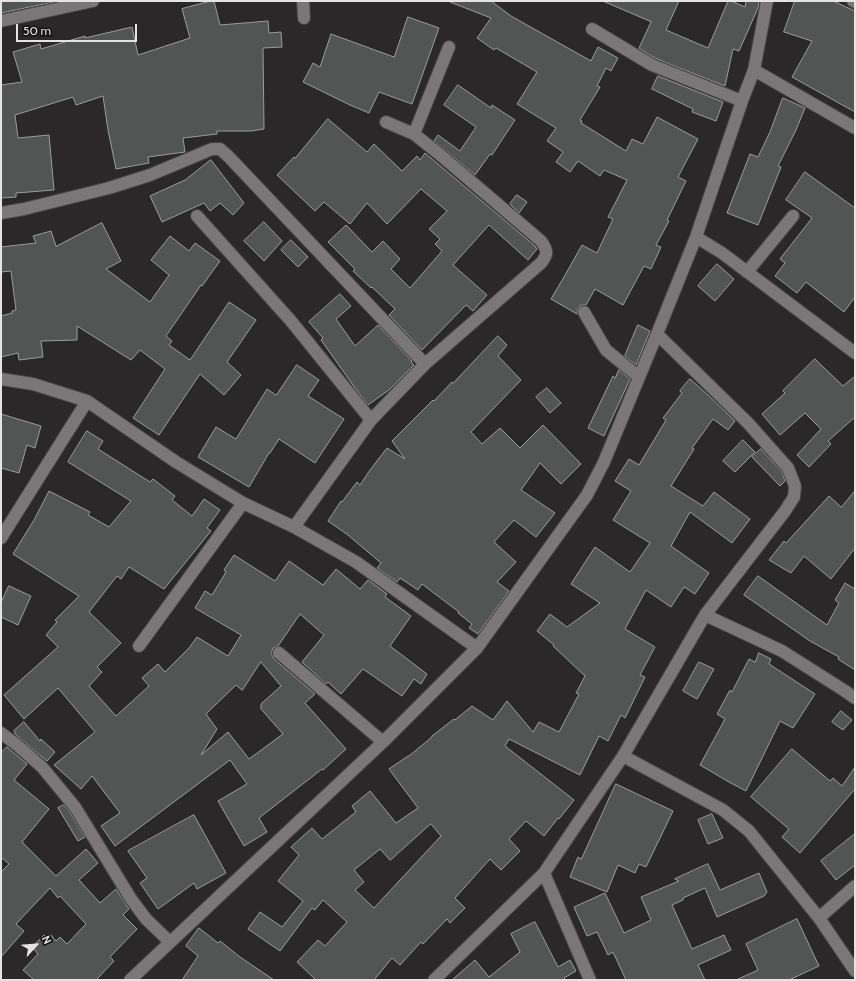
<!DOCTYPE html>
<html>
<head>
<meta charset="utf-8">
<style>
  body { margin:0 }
  #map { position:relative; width:856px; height:981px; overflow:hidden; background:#2b2829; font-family:Cabin,sans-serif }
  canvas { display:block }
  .frame { position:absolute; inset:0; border:2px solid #e5e3e4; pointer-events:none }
  .north { position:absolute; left:16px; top:925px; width:40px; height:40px; -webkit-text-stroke:3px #131112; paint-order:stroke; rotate:64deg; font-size:11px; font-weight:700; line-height:16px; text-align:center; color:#e5e3e4 }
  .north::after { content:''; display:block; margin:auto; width:14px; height:18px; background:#e5e3e4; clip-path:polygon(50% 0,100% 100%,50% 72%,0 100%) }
  .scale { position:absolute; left:16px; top:24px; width:121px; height:18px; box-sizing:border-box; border:2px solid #e5e3e4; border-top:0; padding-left:5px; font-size:12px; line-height:14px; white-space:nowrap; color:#e5e3e4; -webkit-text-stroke:3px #131112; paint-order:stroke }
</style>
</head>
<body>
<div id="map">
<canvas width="856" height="981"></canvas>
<div class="frame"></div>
<div class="north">N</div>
<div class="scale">50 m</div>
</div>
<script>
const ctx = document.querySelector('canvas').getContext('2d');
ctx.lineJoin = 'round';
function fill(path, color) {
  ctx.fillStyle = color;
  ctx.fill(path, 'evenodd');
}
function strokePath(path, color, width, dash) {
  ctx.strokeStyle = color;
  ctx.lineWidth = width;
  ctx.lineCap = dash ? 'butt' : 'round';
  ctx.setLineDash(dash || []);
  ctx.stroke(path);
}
const building = new Path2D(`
  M1,1H54V2L1,13Z
  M211,1H214L220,25L268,21L269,33L281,32L282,47L263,48L264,129L251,131H217V134L183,138L185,152L148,157L149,163L116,169L108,130L103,96L76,105L73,97L15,115L18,138L49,135L54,190L16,193V197L1,198V85L22,82L13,52L40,44L41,49L85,36V38L132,27L138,55L190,38L182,9Z
  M450,1H491L511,16L591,61L598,47L618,58L611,71L606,68L597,86L600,87L580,120L582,121L581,123L626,151L632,139L643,144L657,117L698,139L678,177L686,181L667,220L669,221L656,245L661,247L651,269L644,266L623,305L595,289L586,305H581L578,308L577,312V314L551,299L564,277L582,245L597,253L613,219L608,217L627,180L604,170L600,176L578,161L570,172L556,162L563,152L547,141L556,128L517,104L537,72L496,48L494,50L477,38L491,18L450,2Z
  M603,1H679L666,30L708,48L728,1H731L745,7L746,1H759L758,8L739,51L733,49L725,86L664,62L651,56L639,48L651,22Z
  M795,1H833L855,11V112L792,77L812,41L784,32Z
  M408,17L439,28L412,104L379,92L369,113L350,105L303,82L313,63L320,67L331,34L394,57Z
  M658,76L723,102L716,121L692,112L693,109L652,89Z
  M458,85L491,108L492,105L515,120L492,155L490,154L475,175L434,141L438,135L460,151L476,127L444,105Z
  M783,98L805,108L796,130L778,166L781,167L758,225L727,213L750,154L758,157L770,132Z
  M328,119L367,152L374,144L402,171L417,156L420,160L425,153L535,246L537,249L528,260L489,225L453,265L487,295L473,311L466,305L422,350L389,315L395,309L372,287L371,288L353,271L355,269L328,242L346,225L372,252L383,241L400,259L391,269L410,288L442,251L435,244L440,239L429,229L447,211L421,189L387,224L367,203L350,224L324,202L315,211L277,175L294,157L295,158Z
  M211,160L244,203L233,215L220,203L210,211L204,203L162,222L150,196L185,180Z
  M805,172L855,208V297L844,312L806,282L797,293L775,276L785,263L780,259L812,218L786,200Z
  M517,195L527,202L519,213L510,204Z
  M264,222L282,241L264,261L244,241Z
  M102,223L121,261L106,269L150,302L169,275L151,260L170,236L189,251L195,243L220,261L202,286L201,285L166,336L172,341L169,345L190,360L229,302L256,320L227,362L241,375L224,395L200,374L159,435L133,418L165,369L140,350L131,360L77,326V340L41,341L43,357L19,360L18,353L1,357V316L12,313V311L16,310L11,271L1,272V247L36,243L33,236L51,231L56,246Z
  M291,240L308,257L298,267L281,250Z
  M717,264L734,279L715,301L698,286Z
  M340,294L351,306L336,319L355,346L378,325L412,361L411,362L414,365L389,390L368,405L355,388L321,340L323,338L309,322Z
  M638,325L650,331L636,365L625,356Z
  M498,336L507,345L498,356L521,380L471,432L482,444L500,428L520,448L543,425L581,464L561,484L540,463L521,490L555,513L536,537L514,520L494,542L516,562L497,582L509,591L478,634L469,628L472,624L458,613L459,612L422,584L418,590L400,578L397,582L377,568L381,563L348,535L328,521L341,501L342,502L357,482L360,485L370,470L387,448L405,459L392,441L433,400L434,401L452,382L453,383Z
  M815,359L843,386L855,376V417L828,441L831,444L809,467L797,455L821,429L805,413L780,435L762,414L785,393L783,391Z
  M297,365L319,380L308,396L344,419L315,463L279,439L270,453H269L249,487L198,457L216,427L236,439L267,389L276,395Z
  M619,370L630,379L604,436L588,428L613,376L615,378Z
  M690,379L708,395L735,421L728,430L713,419L692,448L694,449L671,486L703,506L714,492L750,519L732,543L690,512L671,546L709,573L695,594L684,587L671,607L646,590L625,629L655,647L640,675L645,677L625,718L621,715L608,741L599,736L580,775L509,739L505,746L574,800L559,819L558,818L544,836L526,821L509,839L520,851L501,870L490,859L455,898L465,908L450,923L447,919L423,944L421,942L400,965L392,958L374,980H316L297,962L318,940L325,946L347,922L323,900L315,910L312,908L280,951L248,929L260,912L282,927L303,901L278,881L299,855L291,847L312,828L322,839L356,812L352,806L370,791L396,823L418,808L389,769L408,756H409L432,737V736L454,719L455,720L472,706L493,720L507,701L533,732L539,722L559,732L579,694L576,693L585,676L553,646L554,645L537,631L550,614L567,627L600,603L571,584L595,547L630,572L650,543L613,520L631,491L615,481L629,459L639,465L666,420L663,418L682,393L680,391ZM431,824L441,836L374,908L355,890L364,882L354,870L380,849L390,860Z
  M547,388L561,403L550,413L536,397Z
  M1,414L41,426L35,448L27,445L19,473L1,468Z
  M87,431L103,441L98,449L150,482L153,479L175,496L172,500L192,516L204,499L220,510L207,528L211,531L164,589L129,567L121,579L117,576L89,612L121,643L97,667L102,672L89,686L116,716L149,686L142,678L158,664L165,672L189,648L197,637L228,656L241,635L195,608L205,591L212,595L226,572L224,570L234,555L275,581L289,561L323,585L336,569L360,589L368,580L387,594L385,597L411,616L390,646L427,674L421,684L414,679L402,696L363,669L341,694L328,682L326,684L302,662L324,635L300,614L278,646L273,648L272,651V655L274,659L315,694L305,703L346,749L323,770L322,769L259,818L267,832L244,846L218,801L247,784L230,760L115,846L101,826L120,813L92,776L81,789L54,765L95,732L58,688L24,719L4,695L58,647L46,635L57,622L55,620L79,596L13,554L34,520L49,491L90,512L88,515L109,527L131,501L68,462ZM261,662L281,686L261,704V709L283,734L249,759L228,732L201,755L217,729L206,714L236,685L242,690Z
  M743,440L755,452L735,472L723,461Z
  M761,449L782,472L785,481L780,486L752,457Z
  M855,491V548L831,579L804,556L791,573L769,560L784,541L786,543L829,496L841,507Z
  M758,576L827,625L839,603L835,600L845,583L855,589V670L838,659L839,657L810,641L744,595Z
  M9,586L31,596L18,625L1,617V603Z
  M759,653L771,659L769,664L815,694L793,728L780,721L746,791L729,782L700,765L725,719L717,714L730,690L732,692L749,659L755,662Z
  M699,662L714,669L697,699L683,691Z
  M841,711L852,720L843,730L832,722Z
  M24,722L40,741L41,739L55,752L47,761L16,735L14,731Z
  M7,747L27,764L14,780L49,809L22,842L56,876L86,849L98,863L79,880L100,903L116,889L129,909L123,915L137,929L110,957L114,961L96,980H34L23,970L38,954L32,947L44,935L46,937L50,934L56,941L60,937L67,944L86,924L60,896L58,898L50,888L16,924L24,931L1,957V872L9,864L1,857V753Z
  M792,749L830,781L833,778L842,786L855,767V789L800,853L782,837L789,829L751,797Z
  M616,784L673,811L646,867L639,864L635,873L618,865L607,892L570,877L578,857L581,859Z
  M64,805L69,811L85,837L78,841L58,808Z
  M712,814L723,838L708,844L698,820Z
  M194,815L226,873L197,889L194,883L158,909L140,883L147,878L128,851Z
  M855,834V865L836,880L821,861Z
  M708,864L720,890L759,873L767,892L764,896L717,917L705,888L683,898V900L672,905L692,949L724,935L731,950L698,965L705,980H626L613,952L608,955L597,932L587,936L574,907L605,893L624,933L651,920L641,897L679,881L675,879Z
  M797,919L819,966L789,980H736L758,970L746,944Z
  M535,922L558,967L570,960L576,971L564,978L565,980H452L475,960L489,977L520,952L511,934Z
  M199,928L218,943L220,941L240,957L274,980H182L198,956L186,946Z`);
const minor = new Path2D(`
  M303,1L304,18
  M853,1L855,2
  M1,21L93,1
  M592,29L652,65L742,101
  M754,70L855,128
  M414,134L449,47
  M1,213L24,209L109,188L150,175L212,149H220L228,156L425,364
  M197,216L291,321L371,420
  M696,237L722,253L855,353
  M747,272L793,216
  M584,312L606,350L639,377
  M1,379L33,384L87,401L176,462L243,503L294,527L356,562L477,648
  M294,527L371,420L425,364L541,263C548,254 548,251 541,241L438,153L414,134L386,122
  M1,538L87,401
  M705,615L782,651L845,691L855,698
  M139,646L243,503
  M279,653L383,742
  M1,733L17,745L42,767L75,807L131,899L146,919L170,942
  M623,756L723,810L749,831L819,918L855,971
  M544,873L590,980
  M819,918L855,886
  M130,980L383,742L477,648L587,495L604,462L657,334L696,237L742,101L754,70L767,1
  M434,980L544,873L623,756L705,615L785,511L794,497L795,486L788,468L748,423L657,334`);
fill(building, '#525553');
strokePath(building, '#9a9e9b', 1);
strokePath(minor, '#464344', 14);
strokePath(minor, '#7b7779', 12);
</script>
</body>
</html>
